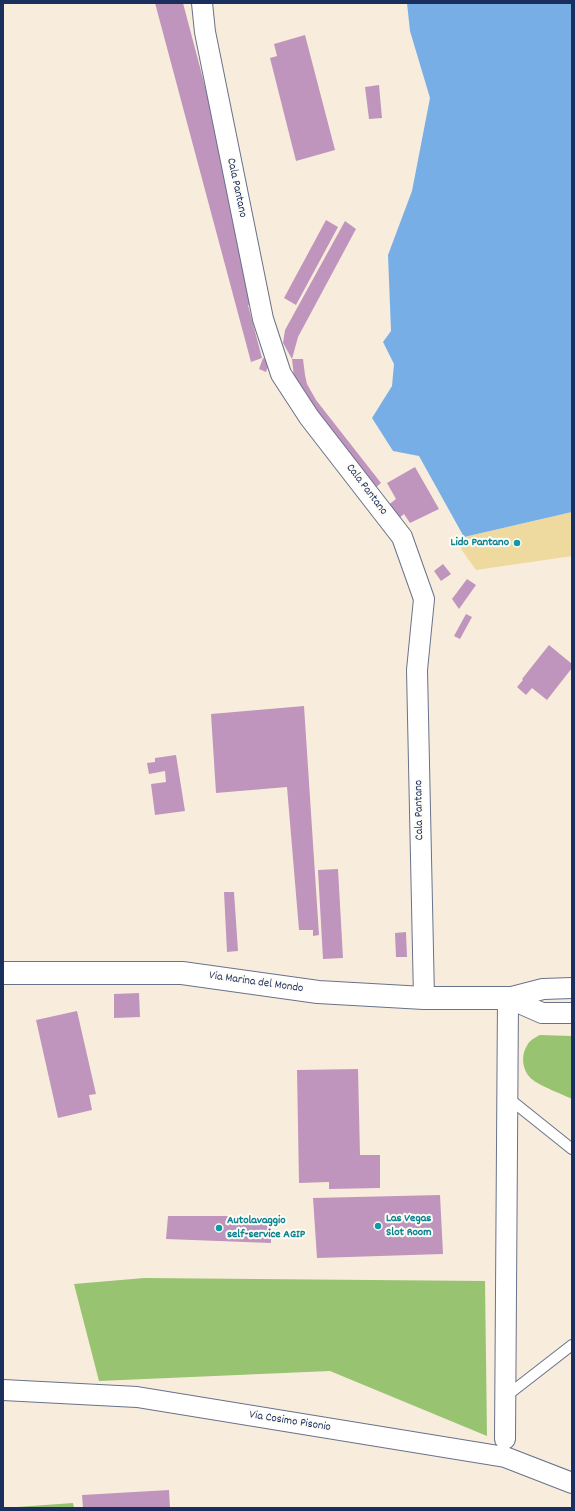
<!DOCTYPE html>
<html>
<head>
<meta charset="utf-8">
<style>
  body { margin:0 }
  #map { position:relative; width:575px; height:1511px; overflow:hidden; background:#f8eddc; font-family:Dekko,sans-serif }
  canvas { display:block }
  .frame { position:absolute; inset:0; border:4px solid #1b2f5e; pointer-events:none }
</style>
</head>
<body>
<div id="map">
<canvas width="575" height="1511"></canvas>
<div class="frame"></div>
</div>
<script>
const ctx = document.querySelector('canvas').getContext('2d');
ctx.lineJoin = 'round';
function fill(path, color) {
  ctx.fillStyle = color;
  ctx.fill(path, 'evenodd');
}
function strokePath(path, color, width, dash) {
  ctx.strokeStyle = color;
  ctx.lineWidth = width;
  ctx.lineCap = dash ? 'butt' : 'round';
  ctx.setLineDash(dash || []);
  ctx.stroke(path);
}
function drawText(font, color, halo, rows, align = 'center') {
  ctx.font = font + ' Dekko,sans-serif';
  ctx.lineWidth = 4;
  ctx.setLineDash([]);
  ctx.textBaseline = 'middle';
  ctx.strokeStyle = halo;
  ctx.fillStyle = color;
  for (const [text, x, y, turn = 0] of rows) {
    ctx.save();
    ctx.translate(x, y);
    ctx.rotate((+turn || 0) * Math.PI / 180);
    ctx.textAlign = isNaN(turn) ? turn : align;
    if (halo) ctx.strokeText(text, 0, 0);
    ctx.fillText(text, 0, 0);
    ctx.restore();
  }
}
const green = new Path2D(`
  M540,1035L572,1036V1099C562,1094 540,1086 533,1080C522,1072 520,1055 528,1044C530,1040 536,1037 540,1035Z
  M144,1278L485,1281L487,1436L330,1371L99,1381L74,1284Z
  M73,1503L74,1508H3Z`);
const sand = new Path2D(`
  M572,512V556L476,570L461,549L464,537Z`);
const water = new Path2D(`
  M407,3H572V512L464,537L419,456L393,451L372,418L392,386L394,364L383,342L391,331L388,255L412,191L430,98L410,31Z`);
const building = new Path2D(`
  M155,3H183L262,302L248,305L262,358L251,362Z
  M305,35L335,150L296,161L270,58L277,56L274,44Z
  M379,85L382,118L369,119L365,87Z
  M326,220L338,227L296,305L284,298Z
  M345,221L356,229L298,337L292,359H303L305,375L307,384L316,400L381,483L373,490L307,407L294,377L292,359L283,343L285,330Z
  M263,358L270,361L266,372L259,369Z
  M415,467L439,509L410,523L404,514L397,520L387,506L396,499L387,483Z
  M443,564L451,574L441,581L434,571Z
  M467,579L476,585L459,609L452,599Z
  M466,614L472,617L460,639L454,636Z
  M549,645L572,664V668L547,700L532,688L526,695L517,687L523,680L522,679Z
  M304,706L319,935L313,936V930H299L287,787L216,793L211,714Z
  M176,755L185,811L155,815L151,784L166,782L165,771L149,774L147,763L155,762V758Z
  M338,869L343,958L323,959L318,870Z
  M224,892H234L238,951L227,952Z
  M406,932L407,957H396L395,933Z
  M139,993L140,1017L114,1018V994Z
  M77,1011L96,1094L89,1095L92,1110L58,1118L36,1020Z
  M358,1069L360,1155H380V1188L329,1189V1182L299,1183L297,1070Z
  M440,1195L443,1254L317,1258L313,1198Z
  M168,1216H271V1243L166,1239Z
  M169,1490L170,1508H83L82,1495Z`);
const service = new Path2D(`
  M507,1097L572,1149
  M505,1397L572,1345`);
const minor = new Path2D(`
  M202,3L205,32L263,319L281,374L309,417L402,537L424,599L417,670L424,998
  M508,998L542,1013H572
  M508,998L543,989L572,988
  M3,1390L137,1397L505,1457L572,1483
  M505,1439L508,998`);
const tertiary = new Path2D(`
  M3,973H182L318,992L424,998H508`);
const markers = [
  [517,543,4,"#0f9aa8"],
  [378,1226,4,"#0f9aa8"],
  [219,1228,4,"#0f9aa8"]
];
const streetNames = [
  ["Cala Pantano",236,188,78],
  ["Cala Pantano",366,490,53],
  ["Cala Pantano",420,810,-91],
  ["Via Marina del Mondo",256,983,8],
  ["Via Cosimo Pisonio",290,1422,9]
];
const cultureNames = [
  ["Lido Pantano",509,543,"right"],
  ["Las Vegas",386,1219],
  ["Slot Room",386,1233],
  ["Autolavaggio",227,1221],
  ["self-service AGIP",227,1235]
];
fill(green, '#98c370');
fill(sand, '#eeda9e');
fill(water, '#77aee6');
fill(building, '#c095bd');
strokePath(service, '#68728a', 12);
strokePath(minor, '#68728a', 22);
strokePath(tertiary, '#68728a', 24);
strokePath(service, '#fff', 10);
strokePath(minor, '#fff', 20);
strokePath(tertiary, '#fff', 22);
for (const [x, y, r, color] of markers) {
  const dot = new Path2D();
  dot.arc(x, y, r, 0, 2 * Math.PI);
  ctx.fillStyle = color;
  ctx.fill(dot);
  strokePath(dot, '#fdfcf7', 1.5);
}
drawText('12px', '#1b2f5e', '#fdfcf7', streetNames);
drawText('bold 12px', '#0d838f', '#fdfcf7', cultureNames, 'left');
</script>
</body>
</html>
